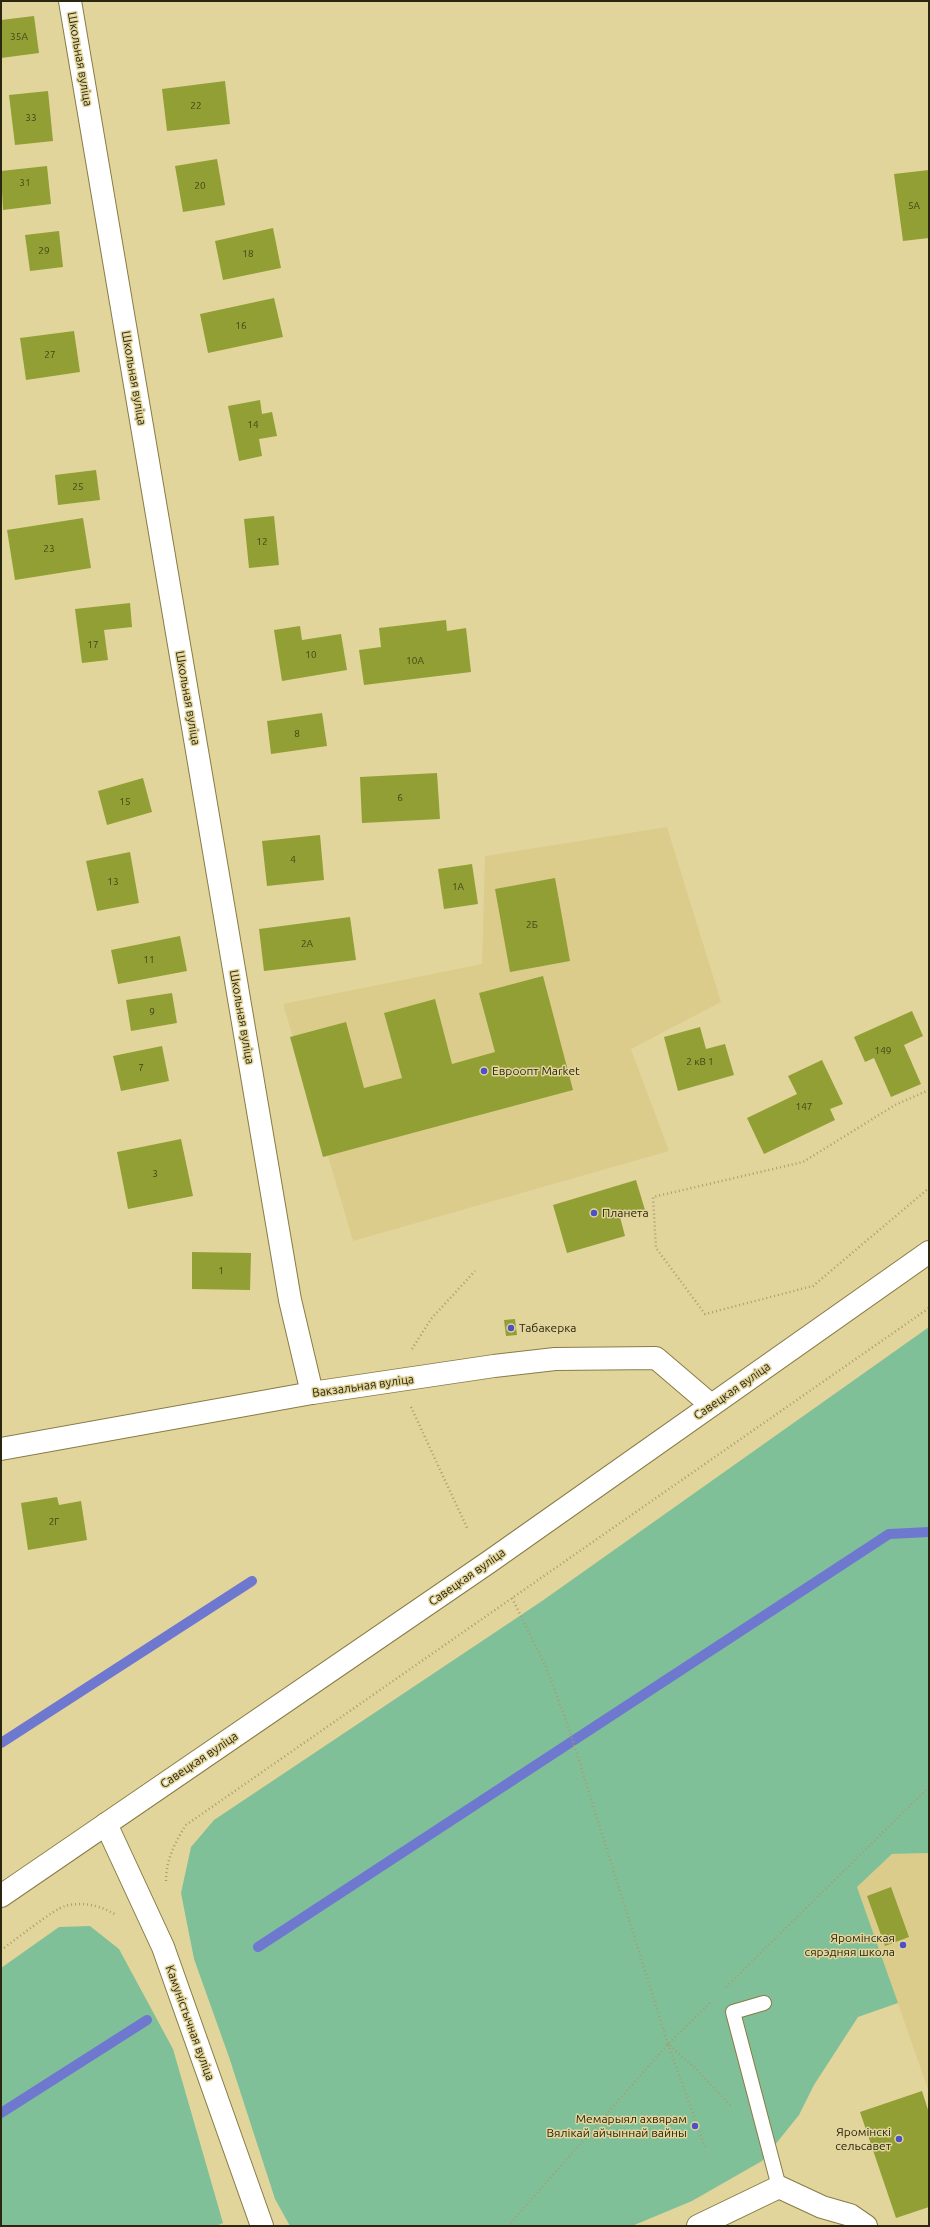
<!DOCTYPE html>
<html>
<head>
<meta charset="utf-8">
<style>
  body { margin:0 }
  #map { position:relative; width:930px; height:2227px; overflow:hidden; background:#e2d59c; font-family:Ubuntu,sans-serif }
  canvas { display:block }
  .frame { position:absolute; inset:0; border:2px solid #2b260f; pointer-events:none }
</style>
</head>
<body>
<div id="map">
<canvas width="930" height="2227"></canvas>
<div class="frame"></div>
</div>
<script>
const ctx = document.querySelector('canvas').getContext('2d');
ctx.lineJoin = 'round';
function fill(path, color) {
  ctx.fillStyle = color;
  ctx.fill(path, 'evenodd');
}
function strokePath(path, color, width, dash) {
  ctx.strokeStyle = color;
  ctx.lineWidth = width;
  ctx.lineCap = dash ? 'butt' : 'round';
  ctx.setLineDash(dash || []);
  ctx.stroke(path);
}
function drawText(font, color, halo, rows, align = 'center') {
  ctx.font = font + ' Ubuntu,sans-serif';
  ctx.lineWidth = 3;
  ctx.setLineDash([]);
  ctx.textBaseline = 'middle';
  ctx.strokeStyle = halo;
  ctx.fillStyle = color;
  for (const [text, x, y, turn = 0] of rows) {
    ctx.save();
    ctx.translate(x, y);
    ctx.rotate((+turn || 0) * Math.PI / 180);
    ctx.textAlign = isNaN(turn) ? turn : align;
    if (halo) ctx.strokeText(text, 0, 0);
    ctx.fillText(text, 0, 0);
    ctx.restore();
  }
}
const built = new Path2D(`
  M667,827L721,1002L631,1049L669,1151L353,1241L283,1004L482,964L485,856Z
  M929,1853V2092L857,1887L892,1854Z`);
const green = new Path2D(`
  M929,1327V1853L892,1854L857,1887L898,2003L858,2017L814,2085L799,2115L762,2161L692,2201L632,2226H290L275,2199L229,2057L194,1959L181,1893L191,1847L214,1820L542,1601Z
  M90,1926L119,1949L173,2049L223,2223L216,2226H1V1968L59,1927Z`);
const stream = new Path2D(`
  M1,1743L252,1581
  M258,1947L889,1534L929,1532
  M1,2113L147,2020`);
const building = new Path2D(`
  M34,16L39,53L1,58V20Z
  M225,81L230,124L167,131L162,89Z
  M48,91L53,141L15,145L9,95Z
  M217,159L225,205L183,212L175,166Z
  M47,166L51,204L3,210L1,171Z
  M929,170V238L903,241L894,174Z
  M273,228L281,268L223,280L215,241Z
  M59,231L63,267L30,271L25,235Z
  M274,298L283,337L208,353L200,314Z
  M74,331L80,372L26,380L20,338Z
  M260,400L262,414L272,412L277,436L259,439L262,456L239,461L228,406Z
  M96,470L100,500L58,505L55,475Z
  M274,516L279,565L249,568L244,519Z
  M83,518L91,568L15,580L7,530Z
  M130,603L132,627L104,630L108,660L82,663L75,609Z
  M446,620L447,631L466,628L471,672L364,685L359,650L381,647L379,628Z
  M300,626L302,640L341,634L347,670L282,681L274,630Z
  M322,713L327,746L271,754L267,721Z
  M437,773L440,819L362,823L360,777Z
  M143,778L152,812L107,825L98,791Z
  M320,835L324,880L267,886L262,841Z
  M130,852L139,903L97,911L86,861Z
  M472,864L478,904L444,909L438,869Z
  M555,878L570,961L510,972L495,889Z
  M350,917L356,960L264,971L259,929Z
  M180,936L187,971L118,984L111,950Z
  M543,976L573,1090L323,1157L290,1037L346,1022L364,1088L402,1078L384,1013L435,999L452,1064L495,1052L479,993Z
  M172,993L177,1023L131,1031L126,1000Z
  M912,1011L923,1036L904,1045L921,1084L891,1097L874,1058L865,1062L854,1037Z
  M700,1027L706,1049L725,1044L734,1075L678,1091L664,1037Z
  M162,1046L169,1081L121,1091L113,1056Z
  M822,1060L843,1104L830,1109L835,1120L764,1154L747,1118L797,1094L788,1076Z
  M181,1139L193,1196L128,1209L117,1152Z
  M636,1180L645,1210L620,1217L625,1236L567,1253L553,1205Z
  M192,1252L251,1253L250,1290L192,1289Z
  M515,1319L517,1335L506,1336L504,1320Z
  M57,1497L59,1505L81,1501L87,1540L28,1550L21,1503Z
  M891,1887L909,1937L885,1946L867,1896Z
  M922,2091L929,2113V2207L896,2218L860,2112Z`);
const path = new Path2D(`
  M929,1090L895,1105L803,1162L653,1197L656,1248L705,1314L813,1286L929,1188
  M412,1349L431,1319L475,1271
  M411,1407L468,1530
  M512,1598L546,1667L569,1729L668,2044
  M166,1881C166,1860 175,1842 186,1825L929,1308
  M1,1950C14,1941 54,1909 65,1906C83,1901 102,1906 116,1915
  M726,1987L929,1787
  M705,2147L668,2044L697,2070L731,2106
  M508,2226L668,2044L710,2003`);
const service = new Path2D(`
  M764,2003L733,2012L779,2187`);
const minor = new Path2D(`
  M70,1L290,1300L312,1393
  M106,1824L163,1947L262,2226
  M698,2226L779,2187L822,2207L850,2215L866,2226`);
const tertiary = new Path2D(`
  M1,1449L312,1393L494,1366L555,1359L656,1358L711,1405`);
const primary = new Path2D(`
  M1,1896L489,1562L929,1252`);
const markers = [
  [484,1071,4,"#4d50c6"],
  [594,1213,4,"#4d50c6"],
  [511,1328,4,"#4d50c6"],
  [903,1945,4,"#4d50c6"],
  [695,2126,4,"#4d50c6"],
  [899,2139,4,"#4d50c6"]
];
const numberNames = [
  ["35А",19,37],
  ["22",196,106],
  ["33",31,118],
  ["31",25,183],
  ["20",200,186],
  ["5А",914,206],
  ["29",44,251],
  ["18",248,254],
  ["16",241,326],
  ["27",50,355],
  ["14",253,425],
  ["25",78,487],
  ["12",262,542],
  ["23",49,549],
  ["17",93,645],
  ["10",311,655],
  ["10А",415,661],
  ["8",297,734],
  ["6",400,798],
  ["15",125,802],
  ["4",293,860],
  ["13",113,882],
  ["1А",458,887],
  ["2Б",532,925],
  ["2А",307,944],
  ["11",149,960],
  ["9",152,1012],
  ["149",883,1051],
  ["2 кВ 1",700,1062],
  ["7",141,1068],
  ["147",804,1107],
  ["3",155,1174],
  ["1",221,1271],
  ["2Г",54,1522]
];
const streetNames = [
  ["Школьная вуліца",80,59,80],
  ["Школьная вуліца",134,378,80],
  ["Школьная вуліца",188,698,80],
  ["Школьная вуліца",242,1017,80],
  ["Вакзальная вуліца",363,1386,-8],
  ["Савецкая вуліца",732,1391,-35],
  ["Савецкая вуліца",467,1577,-35],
  ["Савецкая вуліца",199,1760,-34],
  ["Камуністычная вуліца",190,2023,70]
];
const poiNames = [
  ["Евроопт Market",492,1071],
  ["Планета",602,1213],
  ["Табакерка",519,1328],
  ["Яромінская",895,1938,"right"],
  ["сярэдняя школа",895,1952,"right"],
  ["Мемарыял ахвярам",687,2119,"right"],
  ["Вялікай айчыннай вайны",687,2133,"right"],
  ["Яромінскі",891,2132,"right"],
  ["сельсавет",891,2146,"right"]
];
fill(built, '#dbcc8b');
fill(green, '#80c099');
strokePath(stream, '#6e78cf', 10);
fill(building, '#919f34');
strokePath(service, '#887c46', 16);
strokePath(minor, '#887c46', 24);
strokePath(tertiary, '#887c46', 24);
strokePath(primary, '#887c46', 24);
strokePath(path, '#a79d6f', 2.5, [1, 3]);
strokePath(service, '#fff', 14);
strokePath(minor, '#fff', 22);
strokePath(tertiary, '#fff', 22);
strokePath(primary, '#fff', 22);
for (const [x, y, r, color] of markers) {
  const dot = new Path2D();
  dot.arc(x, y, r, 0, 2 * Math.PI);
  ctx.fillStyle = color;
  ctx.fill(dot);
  strokePath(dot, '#e2d59c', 1.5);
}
drawText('10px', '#444418', null, numberNames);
drawText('12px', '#2b260f', '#e2d59c', streetNames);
drawText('12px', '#2b260f', '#e2d59c', poiNames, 'left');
</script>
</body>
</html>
